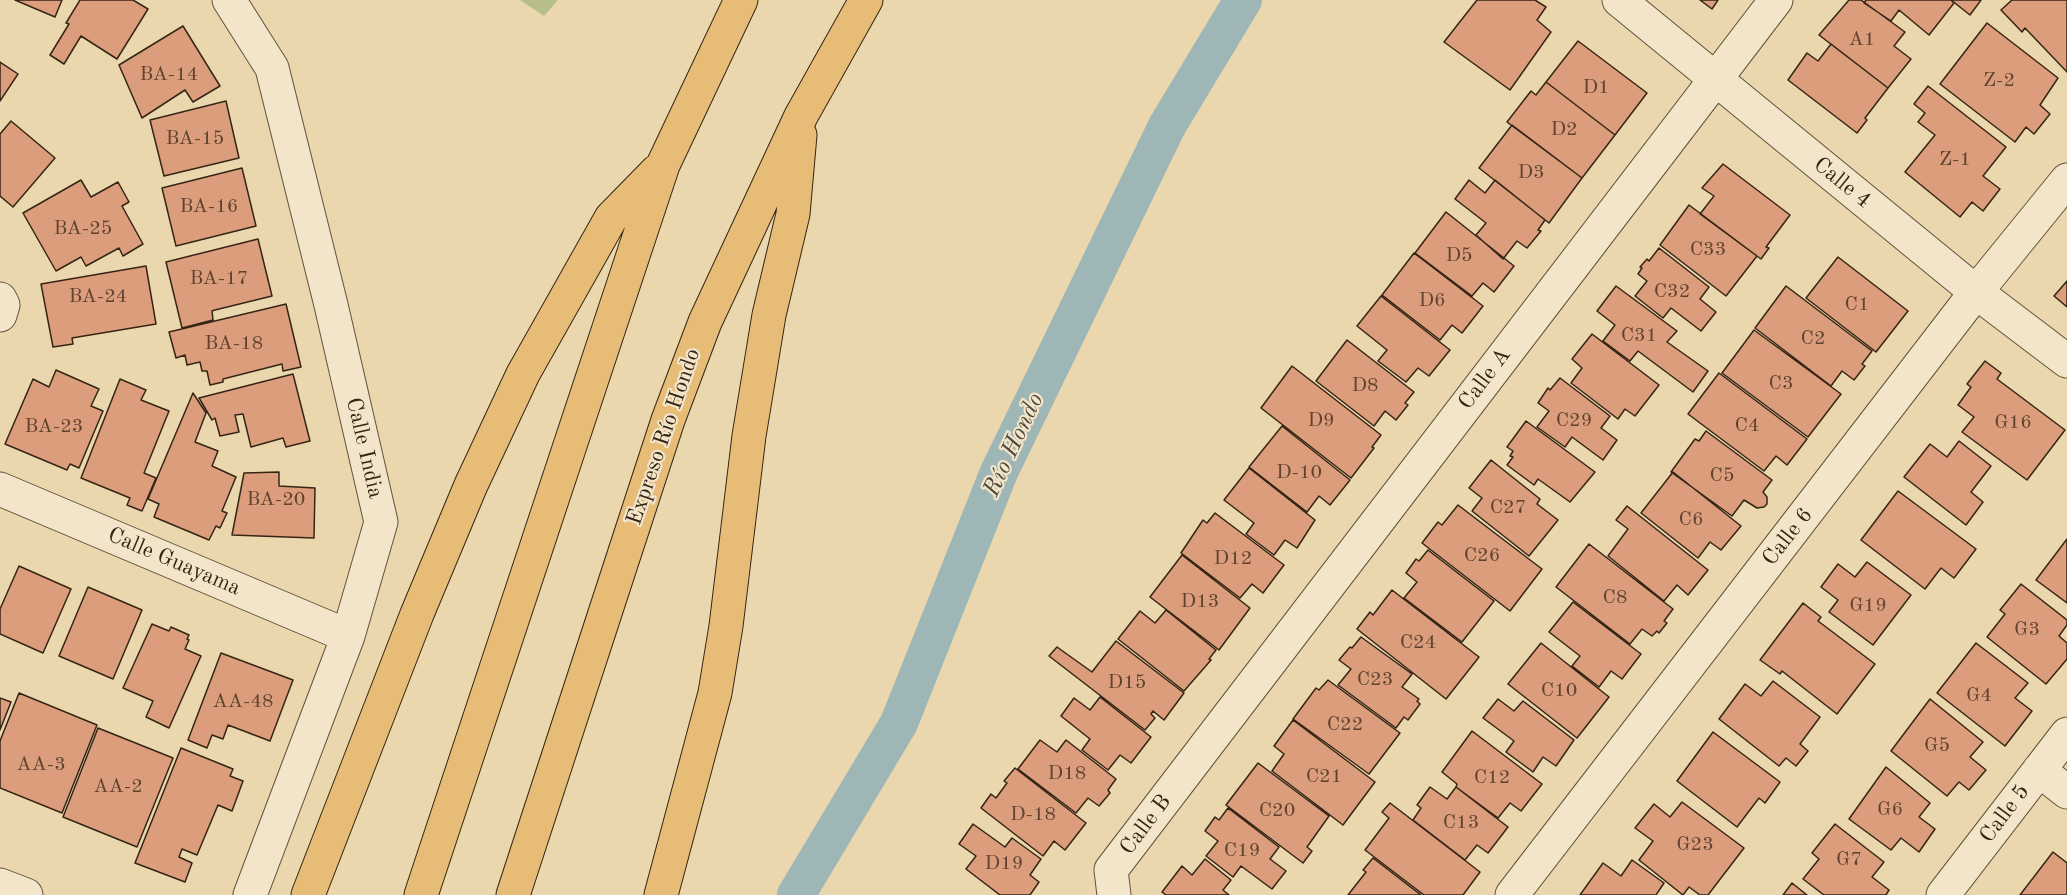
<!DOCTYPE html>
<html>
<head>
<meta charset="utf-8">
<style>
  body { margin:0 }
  canvas { display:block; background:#ebd7ad }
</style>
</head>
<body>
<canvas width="2067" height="895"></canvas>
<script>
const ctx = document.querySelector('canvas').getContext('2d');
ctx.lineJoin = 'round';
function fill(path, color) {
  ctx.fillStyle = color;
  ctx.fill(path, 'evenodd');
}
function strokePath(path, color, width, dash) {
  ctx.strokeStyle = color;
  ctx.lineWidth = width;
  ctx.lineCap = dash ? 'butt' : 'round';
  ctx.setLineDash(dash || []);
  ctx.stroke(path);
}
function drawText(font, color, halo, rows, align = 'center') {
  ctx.font = font + ' "Old Standard TT",serif';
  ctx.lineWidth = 4.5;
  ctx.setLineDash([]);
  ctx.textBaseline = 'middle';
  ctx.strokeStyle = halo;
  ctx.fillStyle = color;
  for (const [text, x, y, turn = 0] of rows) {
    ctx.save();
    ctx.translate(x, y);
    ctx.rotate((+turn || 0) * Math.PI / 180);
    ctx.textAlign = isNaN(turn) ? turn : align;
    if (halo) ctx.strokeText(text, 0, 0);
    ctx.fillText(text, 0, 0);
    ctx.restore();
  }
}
const green = new Path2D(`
  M520,0H558L544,16Z`);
const canal = new Path2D(`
  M796,895L899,723L999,472L1167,126L1243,0`);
const building = new Path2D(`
  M15,0H62L55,17Z
  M80,0H133L148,9L117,59L81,36L64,64L50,55L69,24L66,23Z
  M1477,0H1535L1546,7L1537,20L1551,32L1510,90L1444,42Z
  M1700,0H1718L1712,9Z
  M1849,0H1861L1905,32L1894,46L1911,59L1888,88L1819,35Z
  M1866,0H1951L1954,3L1929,35L1899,10L1891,21L1864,3Z
  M1951,0H1981L1970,15Z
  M2012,0H2067V72L2025,28L2022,32L2001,10Z
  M1987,23L2058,78L2040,105L2050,114L2034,134L2026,127L2015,142L1940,84Z
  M183,26L220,86L193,102L185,90L142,118L119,65Z
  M1578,41L1647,93L1615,135L1546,82Z
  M1831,44L1888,88L1865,118L1867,120L1857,133L1788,80L1807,53L1818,61Z
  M0,62L18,74L0,101Z
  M1546,82L1615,135L1582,178L1507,122L1531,91L1536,95Z
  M1928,86L2006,147L1983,176L2000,189L1983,211L1972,202L1960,217L1905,172L1935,135L1918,122L1925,113L1914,104Z
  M226,101L239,158L164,176L150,120Z
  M11,121L55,158L13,207L0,196V134Z
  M1512,125L1582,178L1549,223L1479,168Z
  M1723,164L1790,215L1766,247L1769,248L1761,259L1700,214L1714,196L1702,188Z
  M242,168L256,226L176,246L162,188Z
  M81,180L91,197L118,182L129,202L122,206L143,244L123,256L119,248L86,266L81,257L56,271L23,213Z
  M1469,180L1485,193L1495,180L1545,220L1538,230L1541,231L1527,248L1517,241L1503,259L1476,235L1486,223L1455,199Z
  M1689,205L1757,256L1726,296L1660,245Z
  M1446,212L1514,266L1494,292L1483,283L1472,296L1415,253Z
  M258,239L272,296L215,310L212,311L213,320L182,328L166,262Z
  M1659,248L1709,287L1700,299L1716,312L1701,331L1671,308L1663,318L1635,296L1647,281L1638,274L1642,268L1640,267L1647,259L1649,261Z
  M1414,253L1483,306L1462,333L1452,325L1440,340L1382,295Z
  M1838,257L1908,311L1876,352L1806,298Z
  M146,266L156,324L72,338L73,344L53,347L41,284Z
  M2067,281V307L2054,296Z
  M1616,286L1677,331L1667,342L1708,371L1693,392L1638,351L1630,361L1603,341L1615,325L1597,311Z
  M1786,286L1872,351L1862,364L1865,366L1854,380L1842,371L1831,386L1755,328Z
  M1381,296L1450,350L1429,376L1418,368L1406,382L1378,361L1387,350L1357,326Z
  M286,304L301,367L283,371L282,364L223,379V382L210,385L207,371H202L200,362L187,365L185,355L176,358L169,332Z
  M1754,330L1841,394L1808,437L1722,373Z
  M1592,334L1659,385L1635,416L1625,409L1618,419L1571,383L1582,368L1572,359Z
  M1347,340L1414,392L1405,403L1408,405L1396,420L1385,411L1374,426L1316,381Z
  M1985,361L2001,373L1997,379L2065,430L2027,480L1962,432L1974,417L1958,405L1971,387L1967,384Z
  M1292,366L1381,435L1372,447L1374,448L1351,478L1261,408Z
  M56,370L99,389L91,406L103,411L79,468L70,464L67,470L5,444L33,379L49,387Z
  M1719,373L1807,439L1787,465L1776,456L1764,471L1688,414Z
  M293,374L310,441L286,447L283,438L251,447L243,414L235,415L239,432L220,436L215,418L212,420L199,398Z
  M1560,378L1610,416L1601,428L1617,440L1603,460L1572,437L1565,447L1537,427L1549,411L1538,403L1548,388L1550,390Z
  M120,379L146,390L141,400L169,411L144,473L156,478L142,511L127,505L130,498L81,478Z
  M193,393L206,413L195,442L218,451L212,466L236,477L222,511L227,513L220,528L216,526L209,540L154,517L159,504L148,499Z
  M1526,421L1595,472L1570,502L1538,479L1534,485L1507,465L1513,457L1510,456L1513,451L1507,447Z
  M1282,426L1350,480L1330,505L1319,496L1307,512L1249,467Z
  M1706,431L1772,480L1763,492L1767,497V504L1764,507L1757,508L1744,500L1732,516L1671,472L1695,439L1699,441Z
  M1959,441L1991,466L1971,492L1983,502L1966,525L1904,477L1930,444L1947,457Z
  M1491,460L1540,499L1537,504L1558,520L1529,556L1472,511L1482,498L1469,488Z
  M1249,468L1315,520L1297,548L1285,540L1274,555L1246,534L1254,523L1224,500Z
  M279,472V486L315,488L314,538L232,535L244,473Z
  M1673,472L1741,526L1721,550L1710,542L1698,558L1641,513Z
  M1898,491L1976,549L1954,578L1941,568L1925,589L1861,540Z
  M1458,505L1542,569L1510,611L1422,543L1438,522L1442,525Z
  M1627,506L1708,570L1688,595L1677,585L1664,601L1608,556L1628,529L1616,520Z
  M1215,513L1284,565L1263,593L1252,584L1240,598L1181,553L1203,520L1207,523Z
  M2067,539V603L2036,580Z
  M1589,544L1673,609L1664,621L1667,623L1659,633L1657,631L1652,636L1642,629L1630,644L1556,587Z
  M1428,550L1494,601L1462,642L1404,598L1417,582L1406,573L1416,559L1419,561Z
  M1182,555L1250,608L1219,650L1150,597Z
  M1867,562L1911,595L1873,645L1829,612L1838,600L1821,587L1838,564L1855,577Z
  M19,566L71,589L43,653L0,634V609Z
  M2021,584L2067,620V625L2059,636L2067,643V659L2046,684L1987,637L2005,614L2000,610Z
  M88,587L142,610L113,679L59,656Z
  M1392,590L1479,657L1446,699L1357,629L1370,612L1373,615Z
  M1573,602L1641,654L1622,679L1611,671L1599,687L1572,666L1580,656L1549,632Z
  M1803,603L1821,617L1818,621L1875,664L1837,714L1782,671L1780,674L1760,660Z
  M1166,610L1216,650L1209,659L1211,660L1184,691L1118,639L1140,611L1155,623Z
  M152,624L169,631L171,627L189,635L187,639L189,640L185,649L201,656L169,728L146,717L153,701L123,688Z
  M1361,637L1412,674L1402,687L1419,699L1417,701L1420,704L1408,720L1404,717L1396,728L1338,685L1351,669L1339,660L1350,647L1352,648Z
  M1116,641L1184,693L1164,720L1153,711L1151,714L1155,718L1145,730L1049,656L1057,647L1092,672Z
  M1541,643L1609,697L1577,738L1508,684Z
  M1976,643L2028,683L2015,698L2032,711L2005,746L1937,693Z
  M221,653L293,680L270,741L228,725L223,739L212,735L207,748L188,740Z
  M1328,680L1400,733L1369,774L1293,719L1316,688L1319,690Z
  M1773,681L1820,717L1800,744L1808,751L1796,766L1786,758L1779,766L1719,719L1745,684L1761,696Z
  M19,693L97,725L62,813L0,788V741Z
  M1100,697L1151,737L1131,763L1120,755L1108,770L1082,750L1090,739L1061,716L1074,698L1090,710Z
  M0,698L11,702L0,730Z
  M1498,699L1514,711L1523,701L1574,740L1556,766L1543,757L1533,772L1506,752L1514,741L1483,718Z
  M1930,699L1983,742L1970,757L1986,770L1969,790L1959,782L1947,796L1891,751Z
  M1293,720L1375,782L1343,825L1272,771L1284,754L1274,746Z
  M98,728L173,758L137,847L63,817Z
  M1472,731L1542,784L1521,811L1510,803L1498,818L1456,787L1457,784L1442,772Z
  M1713,732L1780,782L1765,803L1759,798L1737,827L1677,781Z
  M1040,740L1057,752L1066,740L1116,779L1108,790L1110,793L1099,806L1088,798L1076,813L1018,769Z
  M181,748L233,769L230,776L243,781L232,811L218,805L197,855L182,849L179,857L192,863L185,882L135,863Z
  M1258,763L1329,816L1307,847L1312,851L1303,863L1226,805Z
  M1886,767L1930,803L1919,817L1935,829L1919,852L1901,838L1891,850L1849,819Z
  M1015,768L1086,823L1065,850L1054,841L1043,856L981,808L991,794L996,798L1007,783L1004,781Z
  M1430,787L1447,799L1456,787L1508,827L1488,853L1477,845L1465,860L1413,820L1421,808L1417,805Z
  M1682,802L1744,848L1708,895H1700L1689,887L1683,895L1639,860L1653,841L1635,828L1654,804L1670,817Z
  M1390,803L1480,872L1463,895H1424L1365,850L1389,818L1382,812Z
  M1228,808L1279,847L1270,859L1286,871L1272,889L1241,866L1233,877L1206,856L1218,841L1205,831L1215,817L1219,820Z
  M973,824L1005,847L1012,838L1041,859L1030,875L1039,882L1030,895H1000L966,869L976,856L959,844Z
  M1835,824L1884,862L1872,877L1889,890L1886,895H1824L1803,879L1819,859L1812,853Z
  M2053,852L2067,863V895H2020Z
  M1373,858L1421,895H1348L1366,872L1363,870Z
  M1205,859L1231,880L1223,890L1229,895H1166L1162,892L1182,866L1192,875Z
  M1632,860L1664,883L1656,895H1580L1603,863L1621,876Z
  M1792,883L1807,895H1783Z`);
const minor = new Path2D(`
  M229,0L272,68L331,305L381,522L348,636L250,895
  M1619,0L1976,292L2067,361
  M0,299L3,305L0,315
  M0,489L348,636
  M2039,770L2067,792
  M1114,895L1111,870L1776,0
  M1512,895L1976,292L2067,180
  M1943,895L2067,734`);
const tertiary = new Path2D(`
  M0,885L26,895`);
const motorway = new Path2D(`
  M308,895L417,614L471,485L523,374L611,218L657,171
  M421,895L663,165L741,0
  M513,895L668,420L705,322L801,116L866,0
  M661,895L715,693L726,626L749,436L769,315L793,214L800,135`);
const numberNames = [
  ["A1",1862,40],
  ["BA-14",169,75],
  ["Z-2",1999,81],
  ["D1",1596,88],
  ["D2",1564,130],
  ["BA-15",195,139],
  ["Z-1",1955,160],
  ["D3",1531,173],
  ["BA-16",209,207],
  ["BA-25",83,229],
  ["C33",1708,250],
  ["D5",1459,256],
  ["BA-17",219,279],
  ["C32",1672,292],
  ["BA-24",98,297],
  ["D6",1432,301],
  ["C1",1857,305],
  ["C31",1639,336],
  ["C2",1813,339],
  ["BA-18",234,344],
  ["C3",1781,384],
  ["D8",1365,386],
  ["D9",1321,421],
  ["C29",1574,421],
  ["G16",2013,423],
  ["C4",1747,426],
  ["BA-23",54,427],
  ["D-10",1299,473],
  ["C5",1722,476],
  ["BA-20",276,500],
  ["C27",1508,508],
  ["C6",1691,520],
  ["C26",1482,556],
  ["D12",1233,559],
  ["C8",1615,598],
  ["D13",1200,602],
  ["G19",1868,606],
  ["G3",2027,630],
  ["C24",1418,643],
  ["C23",1375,680],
  ["D15",1127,683],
  ["C10",1559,691],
  ["G4",1979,696],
  ["AA-48",243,702],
  ["C22",1345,725],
  ["G5",1937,746],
  ["AA-3",41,765],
  ["D18",1067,774],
  ["C21",1324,777],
  ["C12",1492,778],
  ["AA-2",118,787],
  ["G6",1890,810],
  ["C20",1277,811],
  ["D-18",1033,815],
  ["C13",1461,823],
  ["G23",1695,845],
  ["C19",1242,851],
  ["G7",1849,860],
  ["D19",1004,864]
];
const streetNames = [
  ["Calle 4",1842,183,39],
  ["Calle A",1485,379,-53],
  ["Expreso Río Hondo",664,437,-71],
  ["Calle India",364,448,77],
  ["Calle 6",1788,537,-52],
  ["Calle Guayama",174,562,23],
  ["Calle 5",2005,814,-53],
  ["Calle B",1146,825,-53]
];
const waterNames = [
  ["Río Hondo",1014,445,-65]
];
fill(green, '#b8be89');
strokePath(canal, '#9eb7b6', 38);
fill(building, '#dc9d7c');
strokePath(building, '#352515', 1.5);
strokePath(minor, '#62523b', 35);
strokePath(tertiary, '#62523b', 35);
strokePath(motorway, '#352515', 35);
strokePath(minor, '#f2e5ca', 33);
strokePath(tertiary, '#f2e5ca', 33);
strokePath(motorway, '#e6bc76', 33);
drawText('20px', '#5f432f', null, numberNames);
drawText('22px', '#352515', '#f2e5ca', streetNames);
drawText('italic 24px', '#4f4a3d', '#f2e5ca', waterNames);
</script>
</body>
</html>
